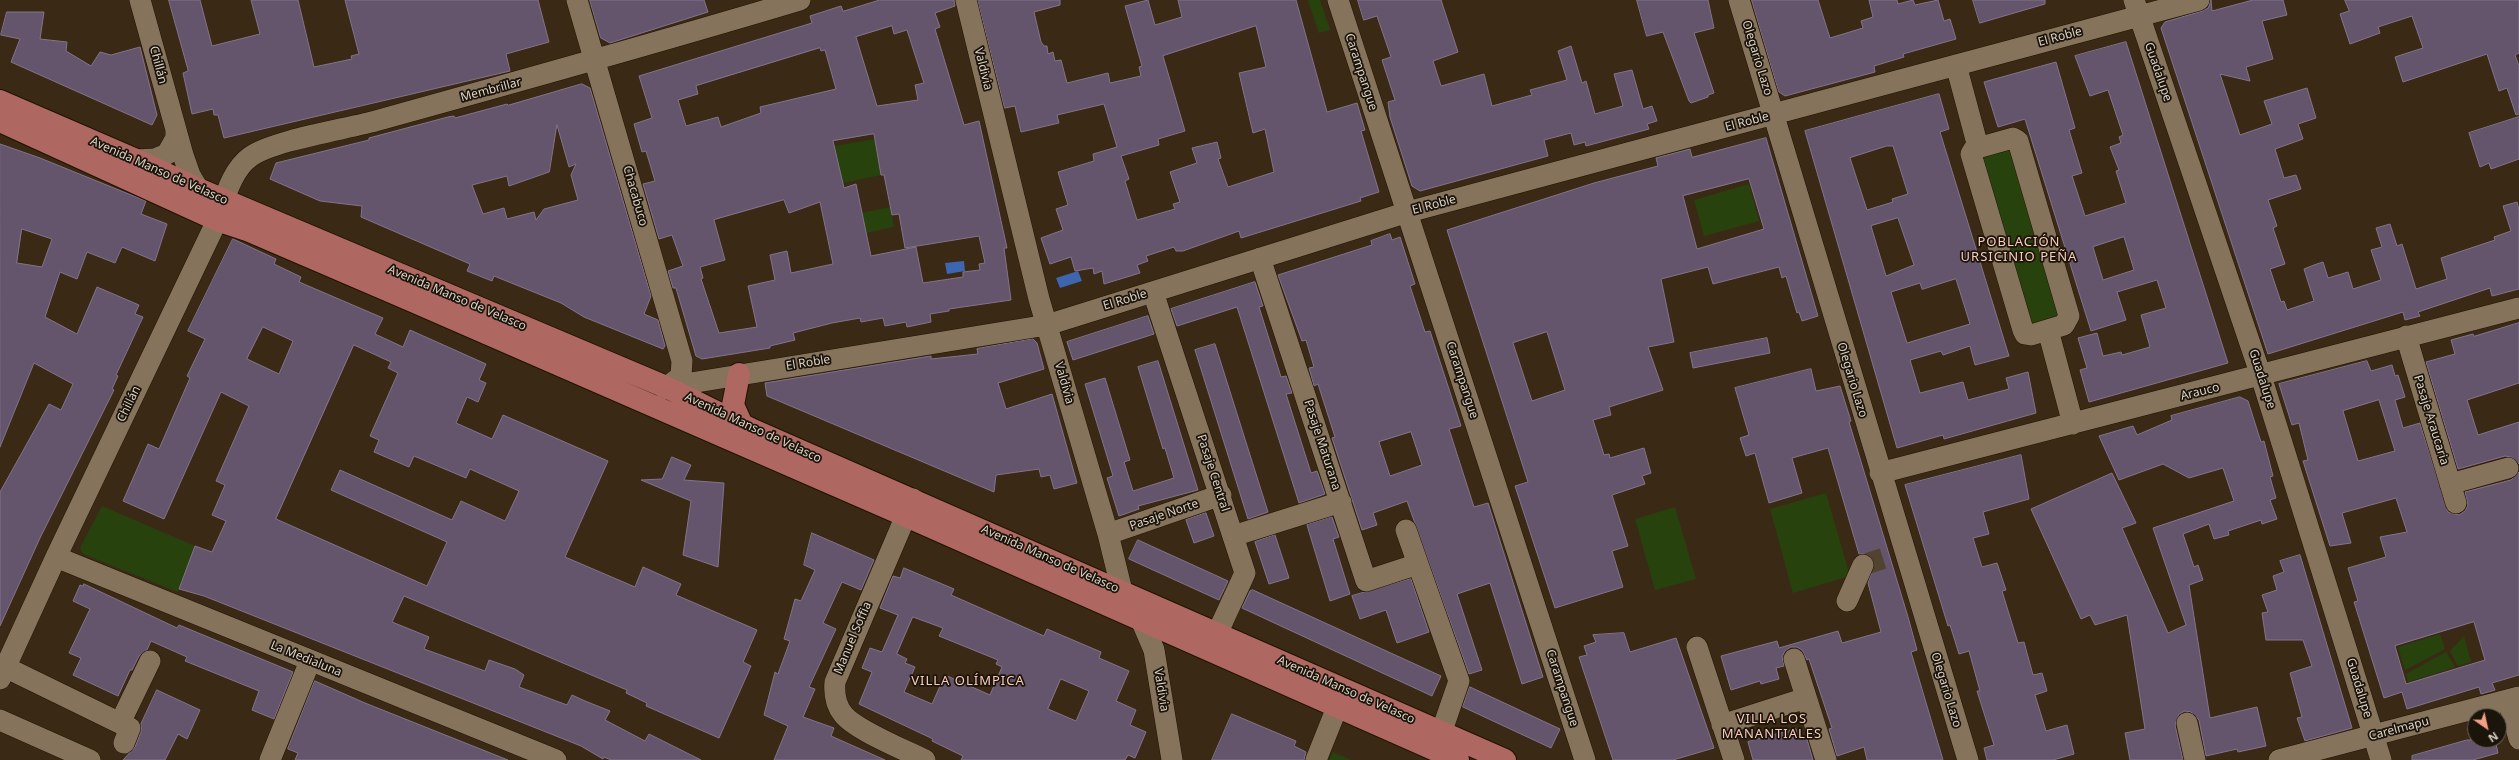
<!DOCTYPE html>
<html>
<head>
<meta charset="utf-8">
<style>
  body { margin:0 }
  #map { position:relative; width:2519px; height:760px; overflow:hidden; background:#3a2a15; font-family:"Noto Sans",sans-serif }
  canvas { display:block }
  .north { position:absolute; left:2467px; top:708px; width:40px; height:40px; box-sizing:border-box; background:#1b140b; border:1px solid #696056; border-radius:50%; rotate:146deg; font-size:11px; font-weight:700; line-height:16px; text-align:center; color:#ddd3c6 }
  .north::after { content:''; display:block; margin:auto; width:14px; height:18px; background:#f49e87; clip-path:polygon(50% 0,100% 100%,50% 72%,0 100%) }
</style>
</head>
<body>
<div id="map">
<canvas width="2519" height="760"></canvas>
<div class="north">N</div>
</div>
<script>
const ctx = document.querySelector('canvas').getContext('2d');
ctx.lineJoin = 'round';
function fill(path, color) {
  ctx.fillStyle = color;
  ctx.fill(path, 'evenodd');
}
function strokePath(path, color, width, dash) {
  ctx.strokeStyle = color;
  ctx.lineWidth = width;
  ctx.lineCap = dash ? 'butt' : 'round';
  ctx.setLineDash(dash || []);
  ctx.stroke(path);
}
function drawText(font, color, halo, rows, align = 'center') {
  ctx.font = font + ' "Noto Sans",sans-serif';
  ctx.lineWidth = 3.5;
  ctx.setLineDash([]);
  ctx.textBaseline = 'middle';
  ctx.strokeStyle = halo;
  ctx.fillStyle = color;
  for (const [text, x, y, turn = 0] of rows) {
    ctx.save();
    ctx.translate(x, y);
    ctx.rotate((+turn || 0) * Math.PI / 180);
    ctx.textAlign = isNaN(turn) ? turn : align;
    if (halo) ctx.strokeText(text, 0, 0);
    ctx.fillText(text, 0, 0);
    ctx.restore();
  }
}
const green = new Path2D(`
  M1308,0H1320L1330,30L1319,33Z
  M875,139L881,175L843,183L834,146Z
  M2009,146L2061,318L2032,329L1982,155Z
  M1749,184L1759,221L1704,236L1694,200Z
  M890,207L894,227L866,233L861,213Z
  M1826,493L1850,576L1793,593L1770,509Z
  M102,506L195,546L178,592L83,554L80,548Z
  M1675,507L1696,579L1655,590L1635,519Z
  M2440,634L2445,649L2405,670L2398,647Z
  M2464,636L2471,662L2458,666L2450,651Z
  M2446,652L2455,667L2408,682L2406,674Z
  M1333,752L1351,760H1329Z`);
const water = new Path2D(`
  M964,261L965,271L947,274L945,263Z
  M1078,271L1082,281L1060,288L1056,278Z`);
const building = new Path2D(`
  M169,0H200L212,46L260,34L251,0H298L314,67L352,59L351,56L359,54L345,0H538L549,42L506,54L510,71L224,138L218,115H214L213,109L192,114L183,73L188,71Z
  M590,0H704L708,12L610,43L601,38Z
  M880,0H954L955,6L935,13L940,27L935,29L964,125L979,121L1007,248H1004L1011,300L949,309V311L930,314L931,322L907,327L906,322L885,326L883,318L861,322L860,318L832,323L793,333L795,340L770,346V348L702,359L696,356L676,288H673L668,271L683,266L672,235L659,239L643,184L655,181L646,151L642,152L634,124L652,118L639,76L812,23L810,16L841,6L843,11ZM892,26L894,34L907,30L924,83L915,85L918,100L877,106L856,37ZM820,48L821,51L825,50L836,89L760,107L761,113L721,127L718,117L686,126L678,100L698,94L696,86ZM874,134L881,175H884L892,215L899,214L905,248L979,236L985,263L979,264L980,270L963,272V277L923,283L916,247L871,256L856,184L844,188L833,141ZM784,200L789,213L820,202L833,264L791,273L787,251L770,255L775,280L748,286L757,327L719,333L701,279L703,278L700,267L725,260L714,220Z
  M978,0H1060V5L1034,12L1041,42L1044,46H1047L1048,54L1053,52L1055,61L1061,60L1067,83L1108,73L1110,83L1141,76L1139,67L1142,66L1125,6L1148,0L1155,25L1182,17L1178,0H1296L1327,112L1357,103L1365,130L1361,131L1379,192L1360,198L1361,201L1241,238L1239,231L1183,251H1176L1174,247L1146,256L1148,261L1137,265L1140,273L1104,284L1102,271L1094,274L1093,268L1075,271L1071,257L1050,264L1041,238L1063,230L1056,209L1068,205L1058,172L1094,161L1093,154L1117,147L1104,104L1057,115L1059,123L1021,132L1015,106L1005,108ZM1256,26L1266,67L1239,73L1253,133L1265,129L1274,172L1228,187L1218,159L1221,158L1217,142L1192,148L1197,163L1170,172L1180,202L1173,204L1175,209L1137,220L1125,181L1129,179L1121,156L1159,145L1158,139L1185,131L1163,56Z
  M1358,0H1441L1458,52L1433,61L1441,86L1484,74L1492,106L1532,95L1530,90L1567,80L1558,51L1571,46L1582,83L1586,81L1595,114L1623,106L1614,74L1632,70L1643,109L1652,106L1657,121L1647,124L1649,129L1586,146L1585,142L1574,145L1571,133L1544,140L1548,156L1420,191L1412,186L1390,117L1388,102L1395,100L1382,60L1391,57L1377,16L1364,20Z
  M1637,0H1708L1714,28L1694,33L1714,93L1708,95V97L1691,103L1689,101L1663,32L1647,36Z
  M1752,0H1818L1830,38L1863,28L1861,21L1873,17L1869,0H1897L1898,4L1913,0L1915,5L1938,0L1944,21L1950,19L1956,39L1903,54L1904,57L1874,66L1875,72L1785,96L1779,92Z
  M1973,0H2045V4L1980,23Z
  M2211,0L2212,11L2253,0H2283L2287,15L2262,21L2273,59L2246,67L2250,81L2220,74L2240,135L2272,124L2264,101L2307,88L2316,118L2298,124L2303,139L2275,149L2284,178L2296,175L2301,189L2268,200L2277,226L2273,228L2285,264L2270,269L2281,302L2284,301L2287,310L2314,301L2304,269L2314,265L2323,262L2328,278L2348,272L2353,289L2381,280L2371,250L2382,247L2376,228L2390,224L2397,246L2402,244L2416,289L2447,279L2441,258L2495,240L2494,237L2511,231L2503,206L2517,202L2519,210V289L2492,296L2490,288L2418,312L2420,316L2405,320L2403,312L2268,354L2161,28L2165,22L2202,11L2208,8Z
  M2345,0H2519V53L2515,55L2519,66V114L2516,115L2507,88L2499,91L2487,54L2403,82L2395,57L2423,48L2412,16L2378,27L2380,33L2350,44L2340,14L2349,11Z
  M7,12H44L40,39L67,42L66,51L91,66L100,52L111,55L140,47L157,115L152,125L11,62L20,39L1,35Z
  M2126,42L2228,363L2089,402L2080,370L2087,368L2078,338L2097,333L2103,356L2121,352L2122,355L2150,347L2141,315L2166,308L2157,280L2117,292L2126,320L2091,331L2025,119L1998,127L1984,82L2056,62L2075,128L2069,130L2082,173L2072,176L2085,216L2126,203L2116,171L2119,170L2110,147L2121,143L2119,137L2123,135L2108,90L2090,96L2075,56ZM2124,237L2134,270L2103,280L2093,247Z
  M582,84L590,88L651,296L644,314L658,320L665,346L663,349L584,317L561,303L494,276L492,281L467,271L470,264L361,217L362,206L320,201L270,179L276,163L369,140V138L448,117L454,116L455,118L507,104L508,105ZM557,125L569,167L576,164L571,175L578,200L544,209L536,220L534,212L507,219L504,208L483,214L472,185L507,176L509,186L549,172Z
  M1939,94L1949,129L1940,132L2009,356L1975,365L1970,346L1943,355L1941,351L1910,360L1920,393L1963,382L1968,400L2009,389L2006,378L2028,372L2036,413L1944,439L1943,435L1897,448L1805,131ZM1887,146H1893L1908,194L1892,199L1893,202L1867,210L1850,158ZM1898,218L1914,265L1886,276L1871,226ZM1956,279L1970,324L1907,343L1891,292L1920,283L1922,289Z
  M2519,117V159L2491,169L2489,163L2480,167L2469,133Z
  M1766,138L1818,316L1802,321L1799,312L1797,313L1786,276L1782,278L1779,267L1713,284L1708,267L1661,279L1674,342L1648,347L1663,390L1609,407L1611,415L1593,420L1604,455L1609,454L1610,458L1644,448L1651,473L1642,476L1645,484L1612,495L1628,546L1612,551L1623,587L1555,608L1515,486L1528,482L1447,230L1594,183L1658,166L1656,158L1690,149L1692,157ZM1749,179L1764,229L1697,249L1683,196ZM1547,332L1565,390L1532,401L1513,343Z
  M0,144L40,158L146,201L141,214L167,224L155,261L122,247L115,263L87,252L77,279L60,272L45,317L77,334L97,287L139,305L135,314L143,317L116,375L118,376L112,389L114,390L40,538L0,626V492L49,404L61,410L73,384L34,363L0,447ZM22,229L52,239L42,267L17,263Z
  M1390,234L1392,240L1400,237L1415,284L1410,286L1425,332L1430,331L1461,426L1449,429L1474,507L1488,503L1543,677L1522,684L1490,583L1457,594L1482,670L1469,674L1407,501L1373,513L1377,525L1362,530L1332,438L1335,437L1318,384L1314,386L1309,368L1314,367L1306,340L1302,341L1278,275L1372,245L1371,241ZM1411,432L1422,465L1390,476L1379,442Z
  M233,239L276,259L274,264L301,277L299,282L383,318L375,334L403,347L410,330L486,364L479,380L486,383L478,402L467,397L456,423L492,439L503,415L608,461L565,557L635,587L643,567L681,584L676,595L757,630L743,662L751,666L719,738L646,706L647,703L626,693L627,690L404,596L392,622L429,637L424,649L485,671L489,660L515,669L524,675L519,687L567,705L572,695L585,701L610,711L605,720L645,741L649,734L701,760H611L604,757L603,759L581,746L546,732L204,596L179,589L195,546L212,552L226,521L212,515L225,485L216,481L249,406L221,392L164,519L123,501L148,444L159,449L190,378L187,376L205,339L188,331ZM263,327L293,341L279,374L247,359ZM354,345L391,362L388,368L398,373L370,436L379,440L374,452L409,467L414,456L466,478L470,469L519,491L505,521L461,501L452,520L340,470L331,490L447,542L427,586L276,519Z
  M1255,282L1263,306L1259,307L1281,377L1286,376L1292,393L1286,394L1311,473L1317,471L1325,494L1299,503L1237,307L1177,326L1171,309Z
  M1148,316L1154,334L1073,360L1067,342Z
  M2519,323V383L2467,400L2478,435L2519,422V464L2511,457L2505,456L2458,469L2426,362L2455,354L2451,340L2473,334L2474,336Z
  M1767,338L1770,353L1693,368L1690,353Z
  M1033,339L1037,343L1044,369L998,383L1006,409L1052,394L1077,483L1054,489L1050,475L1041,477L1039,469L996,475L994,492L767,396L765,383L931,356V359L978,354L977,349Z
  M1215,344L1268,512L1248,519L1195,350Z
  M1158,361L1198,490L1138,506L1139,509L1119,516L1107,478L1113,476L1085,384L1105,378L1130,460L1124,462L1133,491L1174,478L1165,448L1163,449L1138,367Z
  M2367,361L2371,371L2392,365L2395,376L2398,375L2405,397L2395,400L2403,428L2420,423L2448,512L2459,515L2465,511L2468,505L2465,492L2511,480L2519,472V675L2492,683L2495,690L2481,694L2479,687L2407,709L2402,692L2384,698L2354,602L2358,601L2348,568L2386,557L2380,537L2407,532L2396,498L2342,513L2351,543L2330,546L2303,461L2308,460L2299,423L2292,425L2279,384ZM2379,400L2395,451L2358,461L2343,411ZM2474,622L2485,660L2406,684L2395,646Z
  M1811,369L1816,391L1840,386L1851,421L1849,422L1908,617L1917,650L1911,652L1943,760H1867L1864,747L1837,756L1829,729L1832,728L1809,659L1807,660L1802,650L1797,647H1791L1785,651L1782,657L1784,666L1776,668L1779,679L1761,684L1760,681L1731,690L1721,656L1777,641L1779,648L1838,631L1842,643L1881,632L1868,583L1875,563L1868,554H1859L1828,448L1792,458L1802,493L1769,503L1755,453L1746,456L1740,438L1749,435L1735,388Z
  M2240,397L2248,401L2261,442L2264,441L2273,476L2270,477L2276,498L2270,500L2277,519L2262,524L2261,520L2228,531L2229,535L2214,539L2209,524L2183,534L2194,567L2198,565L2203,580L2189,585L2210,718L2257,707L2266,746L2238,752L2237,749L2206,756L2199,720L2191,712L2185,711L2179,714L2175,725L2183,760H2130L2125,733L2145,729L2127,615L2095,625L2090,615L2081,619L2031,509L2112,473L2136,523L2122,528L2168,633L2186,625L2153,528L2234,501L2223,468L2189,478L2163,464L2119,480L2099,436L2133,426L2137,435L2172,420L2171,416Z
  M2021,455L2029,499L1983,512L1989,534L1973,538L1982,567L1997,563L2006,590L2002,591L2018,643L2024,642L2033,675L2042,673L2047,691L2035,695L2046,731L2067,725L2074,754L2053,760H1987L1984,748L1994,745L1977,691H1980L1969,651L1959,654L1950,625L1948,626L1905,485Z
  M672,457L691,465L684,480L724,483L718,567L683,555L691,501L641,480L662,479Z
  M1206,513L1214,536L1194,543L1186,520Z
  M1332,517L1339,537L1333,539L1350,594L1330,601L1307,525Z
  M812,533L874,560L861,590L842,582L823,623L836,629L809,687L815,689L803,717L834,728L831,736L885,760H774L788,726L764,715L775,672L778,674L790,641L784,639L795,599L801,601L815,570L804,565Z
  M1275,535L1289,578L1269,584L1255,542Z
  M1138,540L1228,581L1219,600L1129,559Z
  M2300,555L2352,728L2305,741L2297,718L2302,717L2290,673L2312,666L2303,640H2266L2262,613L2268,612L2262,595L2277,590L2273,576L2284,572L2280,561Z
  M904,568L954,589L951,595L1044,636L1047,629L1101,652L1099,658L1129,671L1116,701L1136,710L1130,725L1146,732L1135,758L1128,755L1125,760H961L963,756L932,741L933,739L859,704L872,672L862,668L870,648L882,652L898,615L880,608L893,576L900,578ZM913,617L943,628L939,636L998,660L996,664L1002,667L990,695L945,675L932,704L904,692L915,667L905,663L907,659L897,654ZM1061,679L1089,691L1076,721L1048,709Z
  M1411,579L1429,632L1397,643L1386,610L1360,619L1352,596Z
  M84,584L177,628L179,625L293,672L274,719L252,710L259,691L185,661L187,657L151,641L147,650L139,656L132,670H130L118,696L73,675L81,658L69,653L90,609L73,601L80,585L83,586Z
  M1253,590L1441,676L1432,696L1242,608L1250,591Z
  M1624,633L1630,652L1676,638L1714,748L1673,760H1613L1579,657L1587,655L1584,646L1596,642L1593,635Z
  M315,681L365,703L508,760H295L298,753L288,749Z
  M1470,687L1560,729L1551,748L1463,707Z
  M157,690L200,710L187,739L178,734L165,760H123L135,747L141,732V724Z
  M1232,714L1296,741L1294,746L1306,752L1304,760H1212Z
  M1796,729L1798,738L1806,736L1813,760H1753L1748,742Z
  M2467,740H2495L2498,753L2473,760H2412V756Z`);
const minorTunnel = new Path2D(`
  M1863,565L1888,557`);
const minor = new Path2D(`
  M140,0L183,155L190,175L203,197
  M577,0L682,361L681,376L665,389
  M966,0L1039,299L1108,534L1122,591L1142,622L1154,650L1172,760
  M1338,0L1585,760
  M1739,0L1968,760
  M2134,0L2261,376L2381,760
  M1956,65L1978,147
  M2013,138L2018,141L2069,316L2064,325L2031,335L2025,334L2023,330L1971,154L1974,149Z
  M135,160L155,159L167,154L176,138V130
  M1260,258L1366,581L1418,564
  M1153,292L1245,573L1210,649
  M2048,330L2073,424
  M2406,336L2456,503
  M666,387L1047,325L1408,212L2199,0
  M1880,473L2519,308
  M2450,484L2508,468
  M913,499L835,682C834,693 835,704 843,714C855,730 905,750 925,760
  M1406,530L1459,681L1436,748
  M1108,534L1221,495
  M1233,536L1341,502
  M56,557L556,760
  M1847,601L1863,565
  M1697,647L1734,760
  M1794,659L1826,760
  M5,667L130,728L124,743
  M0,679L56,557L213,229C223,207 229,172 250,157C273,140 348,129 379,120C520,81 660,42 800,0
  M2508,700L2519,739
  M0,720L90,760
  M120,723L150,661
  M2187,723L2195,760
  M1722,725L1806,698
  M270,760L310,661
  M1316,760L1344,690
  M2279,760L2519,697`);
const major = new Path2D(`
  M0,101L141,162L198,189L666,387L753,430L1505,760
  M0,121L217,220L247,230L410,300L906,516L1458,760
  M739,374L733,405L742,425`);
const streetNames = [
  ["El Roble",2060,37,-15],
  ["Olegario Lazo",1757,58,73],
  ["Chillán",158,65,75],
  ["Valdivia",983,69,76],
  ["Carampangue",1361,72,72],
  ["Guadalupe",2158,72,71],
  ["Membrillar",491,90,-15],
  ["El Roble",1747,122,-15],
  ["Avenida Manso de Velasco",159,171,24],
  ["Chacabuco",635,196,74],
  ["El Roble",1434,205,-15],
  ["Avenida Manso de Velasco",457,298,23],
  ["El Roble",1125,300,-17],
  ["El Roble",808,363,-9],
  ["Guadalupe",2262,379,72],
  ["Carampangue",1462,380,72],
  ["Olegario Lazo",1852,380,73],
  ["Valdivia",1064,383,74],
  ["Arauco",2200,392,-14],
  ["Chillán",129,404,-64],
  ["Pasaje Araucaria",2431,420,73],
  ["Avenida Manso de Velasco",753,428,25],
  ["Pasaje Maturana",1322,445,72],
  ["Pasaje Central",1213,473,72],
  ["Pasaje Norte",1164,515,-19],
  ["Avenida Manso de Velasco",1050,559,24],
  ["Manuel Soffia",853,638,-67],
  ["La Medialuna",306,659,22],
  ["Carampangue",1562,688,72],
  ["Guadalupe",2359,688,73],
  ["Valdivia",1161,690,81],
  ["Avenida Manso de Velasco",1346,690,24],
  ["Olegario Lazo",1946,690,73],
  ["Carelmapu",2399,729,-15]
];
const neighbourhoodNames = [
  ["POBLACIÓN",2019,242],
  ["URSICINIO PEÑA",2019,257],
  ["VILLA OLÍMPICA",968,681],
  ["VILLA LOS",1772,719],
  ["MANANTIALES",1772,734]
];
fill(green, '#27420d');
fill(water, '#3e65af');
fill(building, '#64556c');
strokePath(building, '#83738b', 1);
strokePath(minorTunnel, '#524330', 21, [21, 10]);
strokePath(minor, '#211200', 22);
strokePath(major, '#211200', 24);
strokePath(minor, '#86735c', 21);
strokePath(major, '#ae6861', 22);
drawText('12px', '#ddd3c6', '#1b140b', streetNames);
ctx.letterSpacing = '1px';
drawText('13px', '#feccbe', '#1b140b', neighbourhoodNames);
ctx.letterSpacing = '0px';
</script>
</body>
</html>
